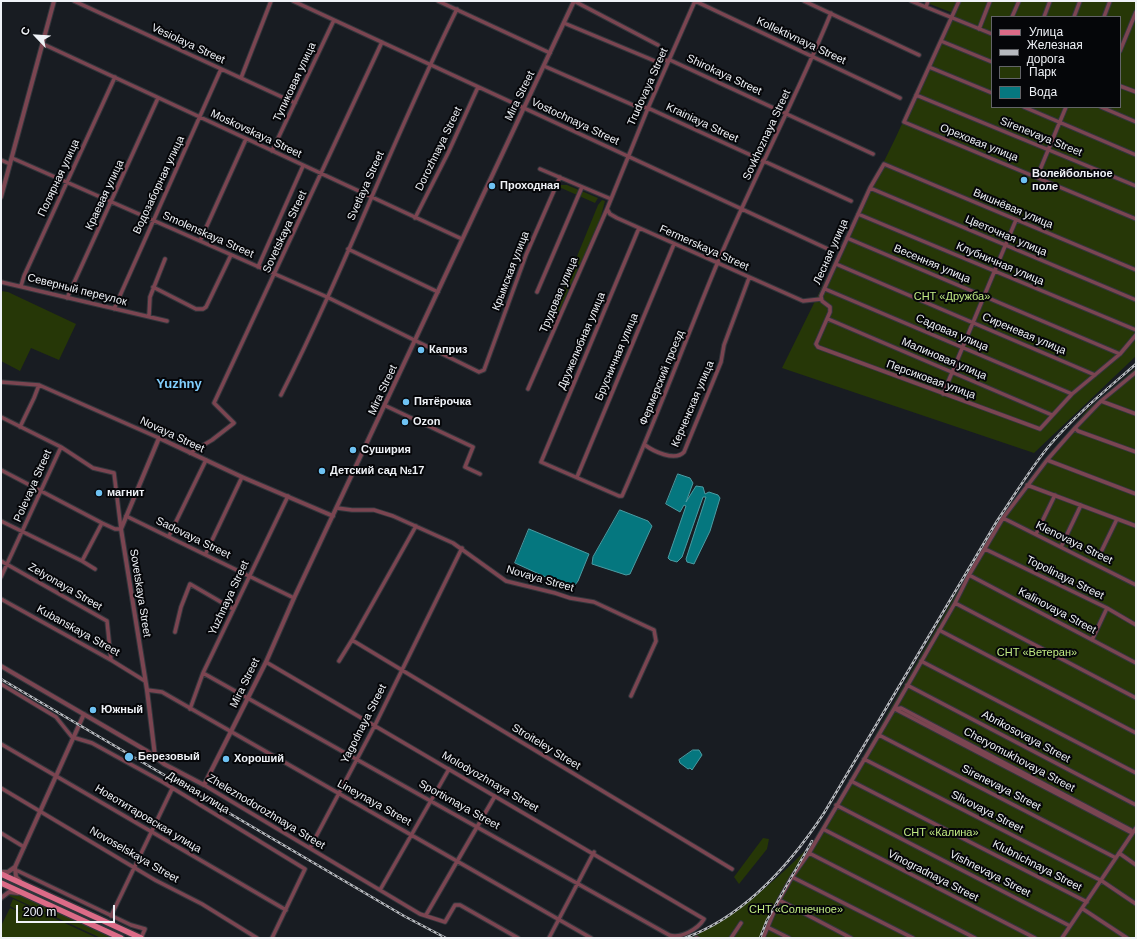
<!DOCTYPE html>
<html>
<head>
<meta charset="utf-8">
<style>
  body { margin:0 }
  #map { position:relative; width:1137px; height:939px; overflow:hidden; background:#181c22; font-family:Arial,sans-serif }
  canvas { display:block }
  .frame { position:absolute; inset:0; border:2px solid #eff2f7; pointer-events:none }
  .legend { position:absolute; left:991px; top:16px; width:130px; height:92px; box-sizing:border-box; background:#050609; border:1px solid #636468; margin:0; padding:5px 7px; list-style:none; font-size:12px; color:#eff2f7 }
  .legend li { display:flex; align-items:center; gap:8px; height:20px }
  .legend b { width:20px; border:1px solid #636468 }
  .north { position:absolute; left:16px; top:16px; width:40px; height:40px; -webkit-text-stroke:3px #050609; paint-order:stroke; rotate:295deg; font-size:11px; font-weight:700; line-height:16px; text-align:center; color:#eff2f7 }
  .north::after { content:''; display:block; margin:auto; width:14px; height:18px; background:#eff2f7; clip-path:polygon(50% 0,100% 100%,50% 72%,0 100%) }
  .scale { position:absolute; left:16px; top:905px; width:99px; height:18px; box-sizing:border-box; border:2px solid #eff2f7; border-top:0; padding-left:5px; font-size:12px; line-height:14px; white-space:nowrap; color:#eff2f7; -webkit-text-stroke:3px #050609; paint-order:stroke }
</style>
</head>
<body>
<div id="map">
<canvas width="1137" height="939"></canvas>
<div class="frame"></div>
<ul class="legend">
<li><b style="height:5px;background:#dc6b87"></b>Улица</li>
<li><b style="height:5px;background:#b6b9be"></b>Железная дорога</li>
<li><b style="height:11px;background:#263707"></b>Парк</li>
<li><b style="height:11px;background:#05777f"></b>Вода</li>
</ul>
<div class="north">С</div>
<div class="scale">200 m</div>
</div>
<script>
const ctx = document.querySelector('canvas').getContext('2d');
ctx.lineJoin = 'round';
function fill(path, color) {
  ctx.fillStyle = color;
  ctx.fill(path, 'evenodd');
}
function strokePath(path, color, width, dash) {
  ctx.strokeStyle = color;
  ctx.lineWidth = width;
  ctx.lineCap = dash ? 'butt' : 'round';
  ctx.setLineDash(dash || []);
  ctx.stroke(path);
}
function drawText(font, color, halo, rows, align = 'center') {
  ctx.font = font + ' Arial,sans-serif';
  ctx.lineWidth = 4;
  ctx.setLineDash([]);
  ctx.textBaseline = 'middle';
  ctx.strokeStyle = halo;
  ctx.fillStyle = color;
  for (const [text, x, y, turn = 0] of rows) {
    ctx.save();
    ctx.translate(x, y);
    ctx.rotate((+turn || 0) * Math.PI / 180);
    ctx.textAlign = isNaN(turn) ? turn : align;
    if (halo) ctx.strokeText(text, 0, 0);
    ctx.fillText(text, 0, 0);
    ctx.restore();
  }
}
const green = new Path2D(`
  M922,1H1136V356L1034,453L782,368L895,139L953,13ZM992,17H1120V107H992Z
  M558,185H567L598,198L595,203L559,187Z
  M602,200L605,201L599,223L552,327L551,320L598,205Z
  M1,291L8,292L76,324L59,360L31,348L20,371L1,361Z
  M1136,368V938H690C738,916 777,879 814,842L971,568L1012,502L1087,410Z
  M763,838L769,839L767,849L739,884L734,877Z
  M11,893L20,895L114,938H101L7,895Z
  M13,899L97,938H1V926L10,908L23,913L10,906Z`);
const water = new Path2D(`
  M678,474L690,478L693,483L686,502L696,486L703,487L705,494L709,492L718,495L720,498L710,531L694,564L687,562L686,559L706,497H703L682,557L677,562L670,560L668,558L686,506L684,505L680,512L666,504Z
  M620,510L648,521L652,526L630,574L626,575L592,564L593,557Z
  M529,529L589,554L578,581L572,589L515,563Z
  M693,750H699L702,755L692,770L690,768L688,769L680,763L679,760Z`);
const minor = new Path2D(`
  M74,1L295,103
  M293,1L828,249
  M438,1L550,53
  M574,1L658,45
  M695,1L648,108L607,209L610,214L617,218L803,301L821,299
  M695,1L900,98
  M804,1L919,55
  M911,1L992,34
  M959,1L904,122L1136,219
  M926,7L928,1
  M1012,17L1019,1
  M1044,17L1050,1
  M1074,17L1080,1
  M1104,17L1110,1
  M564,23L655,61L670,60L873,154
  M979,29L990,1
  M941,41L992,62
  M43,44L462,239
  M1120,51L1136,12
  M544,66L633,105L648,108L851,201
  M929,67L992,93
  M241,78L271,1
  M1120,86L1136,92
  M916,95L1136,186
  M1024,107L1136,155
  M1101,107L1136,122
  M272,151L334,20
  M12,158L327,297L479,372L484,370L526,255L560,177
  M1,160L10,164
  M540,169L611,199
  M1037,177L1066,107
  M870,188L1136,300
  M858,214L1136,330
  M415,218L448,153L478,87
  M639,228L541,462L619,496H622C656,420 685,341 717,264C753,179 796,98 831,13
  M847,238L1120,354
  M200,241L246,139
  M348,249L438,292
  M836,264L1095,375
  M258,267L303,166
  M1136,270L884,164L870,188L821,296L822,301L830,307V312L816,344L818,347L1040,429L1072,394L1120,354L1136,335
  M1,282L167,321
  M21,286L24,276L115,77
  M153,287L196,309H203L206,307L231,255
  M825,289L1072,394
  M537,292L582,187
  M67,298L158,98
  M114,309L221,69
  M149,316L150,297L165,259
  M828,319L1052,415
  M1,382L39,385L159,438
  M528,389L607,209
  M943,394L1016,220
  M281,395C345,269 394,136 457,9
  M1101,401L1136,414
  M386,406L473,447L465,467L480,474
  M1,417L61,447L93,468L114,473L121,529H115L102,523L1,470
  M20,427L34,398L39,385
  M1075,428L1078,431L1136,452
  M645,445C653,451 675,462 684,452L721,362L724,345L749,278
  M190,453L212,440L234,423L214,403L382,42
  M1047,460L1136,494
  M577,477L674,244
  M1027,485L1136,526
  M337,508L352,510H374L393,516L453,543L506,581L555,593L570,598L594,602L654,630L656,641L631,696
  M126,516L294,598
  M1003,518L1136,585
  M1,521L82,561L102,523
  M416,526L352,640L732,869
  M1036,534L1055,495
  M169,536L206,460
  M1061,547L1081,505
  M985,549L1107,608L1136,625
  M206,553L242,477
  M1100,554L1117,519
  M1,561L107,621L111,660
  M82,561L95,569
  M969,575L1136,663
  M1,577L61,447
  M1,599L111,660L145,681
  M955,603L1136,698
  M939,630L1136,733
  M175,632L181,607L190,584L233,609
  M1092,640L1107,608
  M339,661L352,640
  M921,661L1136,773
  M203,673L669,935C681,939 698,929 704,919L266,662
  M1,684L56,717L72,737L92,743L161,781L305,869L272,938
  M907,685L1136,805
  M147,690L162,692L591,938
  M190,709L203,673L288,496
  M894,709L901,708L1131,830L1132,833
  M895,709L1132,833
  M879,735L1116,858
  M1,744L286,910
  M864,759L1102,881L1136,904
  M851,781L1087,902
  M204,785L420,914L445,922L455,905H460L518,938
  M1,788L155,880L202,904L257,938
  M836,805L1070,926
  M823,829L1035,938
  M1,833L24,847
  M310,848L375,725L462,548
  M809,853L975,938
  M1119,853L1136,865
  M18,871L131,925L145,929L141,938
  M792,877L913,938
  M380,890L449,769
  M779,900L851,938
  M1083,909L1127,938
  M426,915L495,796
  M111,916L172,789
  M767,927L789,938
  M549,938L594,852
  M696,938H697
  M731,938L741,923
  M763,938L779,900L792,877L809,853L894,709L955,603L969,575L1003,518L1047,460L1075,428L1101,401L1136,372
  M1062,938L1136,828`);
const tertiary = new Path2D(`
  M1,197L54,1
  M1,666L147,751L164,764L204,785L266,662L294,598L574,1
  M155,756L147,690L121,529L159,438L242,477L333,516
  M1,872H8L15,867
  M20,881L16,877L15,867L84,714
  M1,898L9,892L18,893`);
const primary = new Path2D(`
  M1,874L141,938
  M1,883L121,938`);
const rail = new Path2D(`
  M1,679L404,916L446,938
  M685,938C745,916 790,865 824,813L997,521C1014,496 1030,469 1049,446C1075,415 1106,390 1136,364
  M760,938L767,920L812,841`);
const markers = [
  [1024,180,4,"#6ec2f3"],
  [492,186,4,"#6ec2f3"],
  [421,350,4,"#6ec2f3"],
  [406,402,4,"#6ec2f3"],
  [405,422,4,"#6ec2f3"],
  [353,450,4,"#6ec2f3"],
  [322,471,4,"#6ec2f3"],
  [99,493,4,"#6ec2f3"],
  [93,710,4,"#6ec2f3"],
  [129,757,5,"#6ec2f3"],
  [226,759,4,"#6ec2f3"]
];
const streetNames = [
  ["Kollektivnaya Street",801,41,25],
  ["Vesiolaya Street",188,44,25],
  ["Shirokaya Street",724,75,25],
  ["Тупиковая улица",295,82,-65],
  ["Trudovaya Street",648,87,-66],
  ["Mira Street",520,96,-64],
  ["Vostochnaya Street",575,122,25],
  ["Krainiaya Street",702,123,25],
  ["Moskovskaya Street",256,134,25],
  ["Sovkhoznaya Street",767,135,-65],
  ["Sirenevaya Street",1041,137,22],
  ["Ореховая улица",979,143,22],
  ["Dorozhnaya Street",439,149,-64],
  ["Полярная улица",59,178,-65],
  ["Водозаборная улица",159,185,-65],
  ["Svetlaya Street",366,186,-66],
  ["Краевая улица",105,195,-65],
  ["Вишнёвая улица",1013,209,23],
  ["Sovetskaya Street",285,232,-65],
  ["Smolenskaya Street",208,235,24],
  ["Цветочная улица",1006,236,23],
  ["Fermerskaya Street",704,248,24],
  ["Лесная улица",831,252,-66],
  ["Весенняя улица",932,264,23],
  ["Клубничная улица",1000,264,23],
  ["Крымская улица",511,271,-69],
  ["Северный переулок",77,290,14],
  ["Трудовая улица",559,295,-67],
  ["Садовая улица",952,333,23],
  ["Сиреневая улица",1024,334,23],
  ["Дружелюбная улица",582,341,-67],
  ["Брусничная улица",617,357,-67],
  ["Малиновая улица",944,359,23],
  ["Фермерский проезд",662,378,-68],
  ["Персиковая улица",931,380,20],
  ["Mira Street",383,390,-65],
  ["Керченская улица",693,404,-67],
  ["Novaya Street",172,435,25],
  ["Polevaya Street",33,486,-66],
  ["Sadovaya Street",193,538,26],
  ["Klenovaya Street",1074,543,26],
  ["Topolinaya Street",1065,578,26],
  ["Novaya Street",540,579,16],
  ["Zelyonaya Street",65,587,30],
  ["Sovetskaya Street",140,593,81],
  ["Yuzhnaya Street",229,598,-65],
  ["Kalinovaya Street",1057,611,28],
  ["Kubanskaya Street",78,631,29],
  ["Mira Street",245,683,-64],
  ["Yagodnaya Street",364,724,-63],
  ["Abrikosovaya Street",1026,737,28],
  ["Stroiteley Street",546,747,31],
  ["Cheryomukhovaya Street",1019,760,28],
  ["Molodyozhnaya Street",490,782,30],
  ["Sirenevaya Street",1001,788,27],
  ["Дивная улица",198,793,31],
  ["Lineynaya Street",374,803,29],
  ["Sportivnaya Street",459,805,29],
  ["Zheleznodorozhnaya Street",266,812,31],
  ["Slivovaya Street",987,812,27],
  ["Новотитаровская улица",148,819,31],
  ["Novoselskaya Street",134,855,30],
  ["Klubnichnaya Street",1037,866,27],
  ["Vishnevaya Street",990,874,27],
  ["Vinogradnaya Street",933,876,27]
];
const poiNames = [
  ["Волейбольное",1032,174],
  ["поле",1032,187],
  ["Проходная",500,186],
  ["Каприз",429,350],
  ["Пятёрочка",414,402],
  ["Ozon",413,422],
  ["Суширия",361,450],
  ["Детский сад №17",330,471],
  ["магнит",107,493],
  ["Южный",101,710],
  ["Березовый",138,757],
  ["Хороший",234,759]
];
const parkNames = [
  ["СНТ «Дружба»",952,297],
  ["СНТ «Ветеран»",1037,653],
  ["СНТ «Калина»",941,833],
  ["СНТ «Солнечное»",796,910]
];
const quarterNames = [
  ["Yuzhny",179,384]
];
fill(green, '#263707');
fill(water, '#05777f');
strokePath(water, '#4b9ca3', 1);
strokePath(minor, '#32363c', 5.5);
strokePath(tertiary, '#32363c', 6);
strokePath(primary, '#32363c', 8);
strokePath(minor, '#7b4551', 3.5);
strokePath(tertiary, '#7b4551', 4);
strokePath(primary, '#dc6b87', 5.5);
strokePath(rail, '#b6b9be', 2.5);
strokePath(rail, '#050609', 1, [3]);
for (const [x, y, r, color] of markers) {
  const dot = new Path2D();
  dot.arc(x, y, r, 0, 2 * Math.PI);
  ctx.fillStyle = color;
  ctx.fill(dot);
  strokePath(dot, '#050609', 1.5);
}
drawText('11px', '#eff2f7', '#050609', streetNames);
drawText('bold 11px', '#eff2f7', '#050609', poiNames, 'left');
drawText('11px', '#c1eb83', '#050609', parkNames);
drawText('bold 13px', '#81cefc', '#050609', quarterNames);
</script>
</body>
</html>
